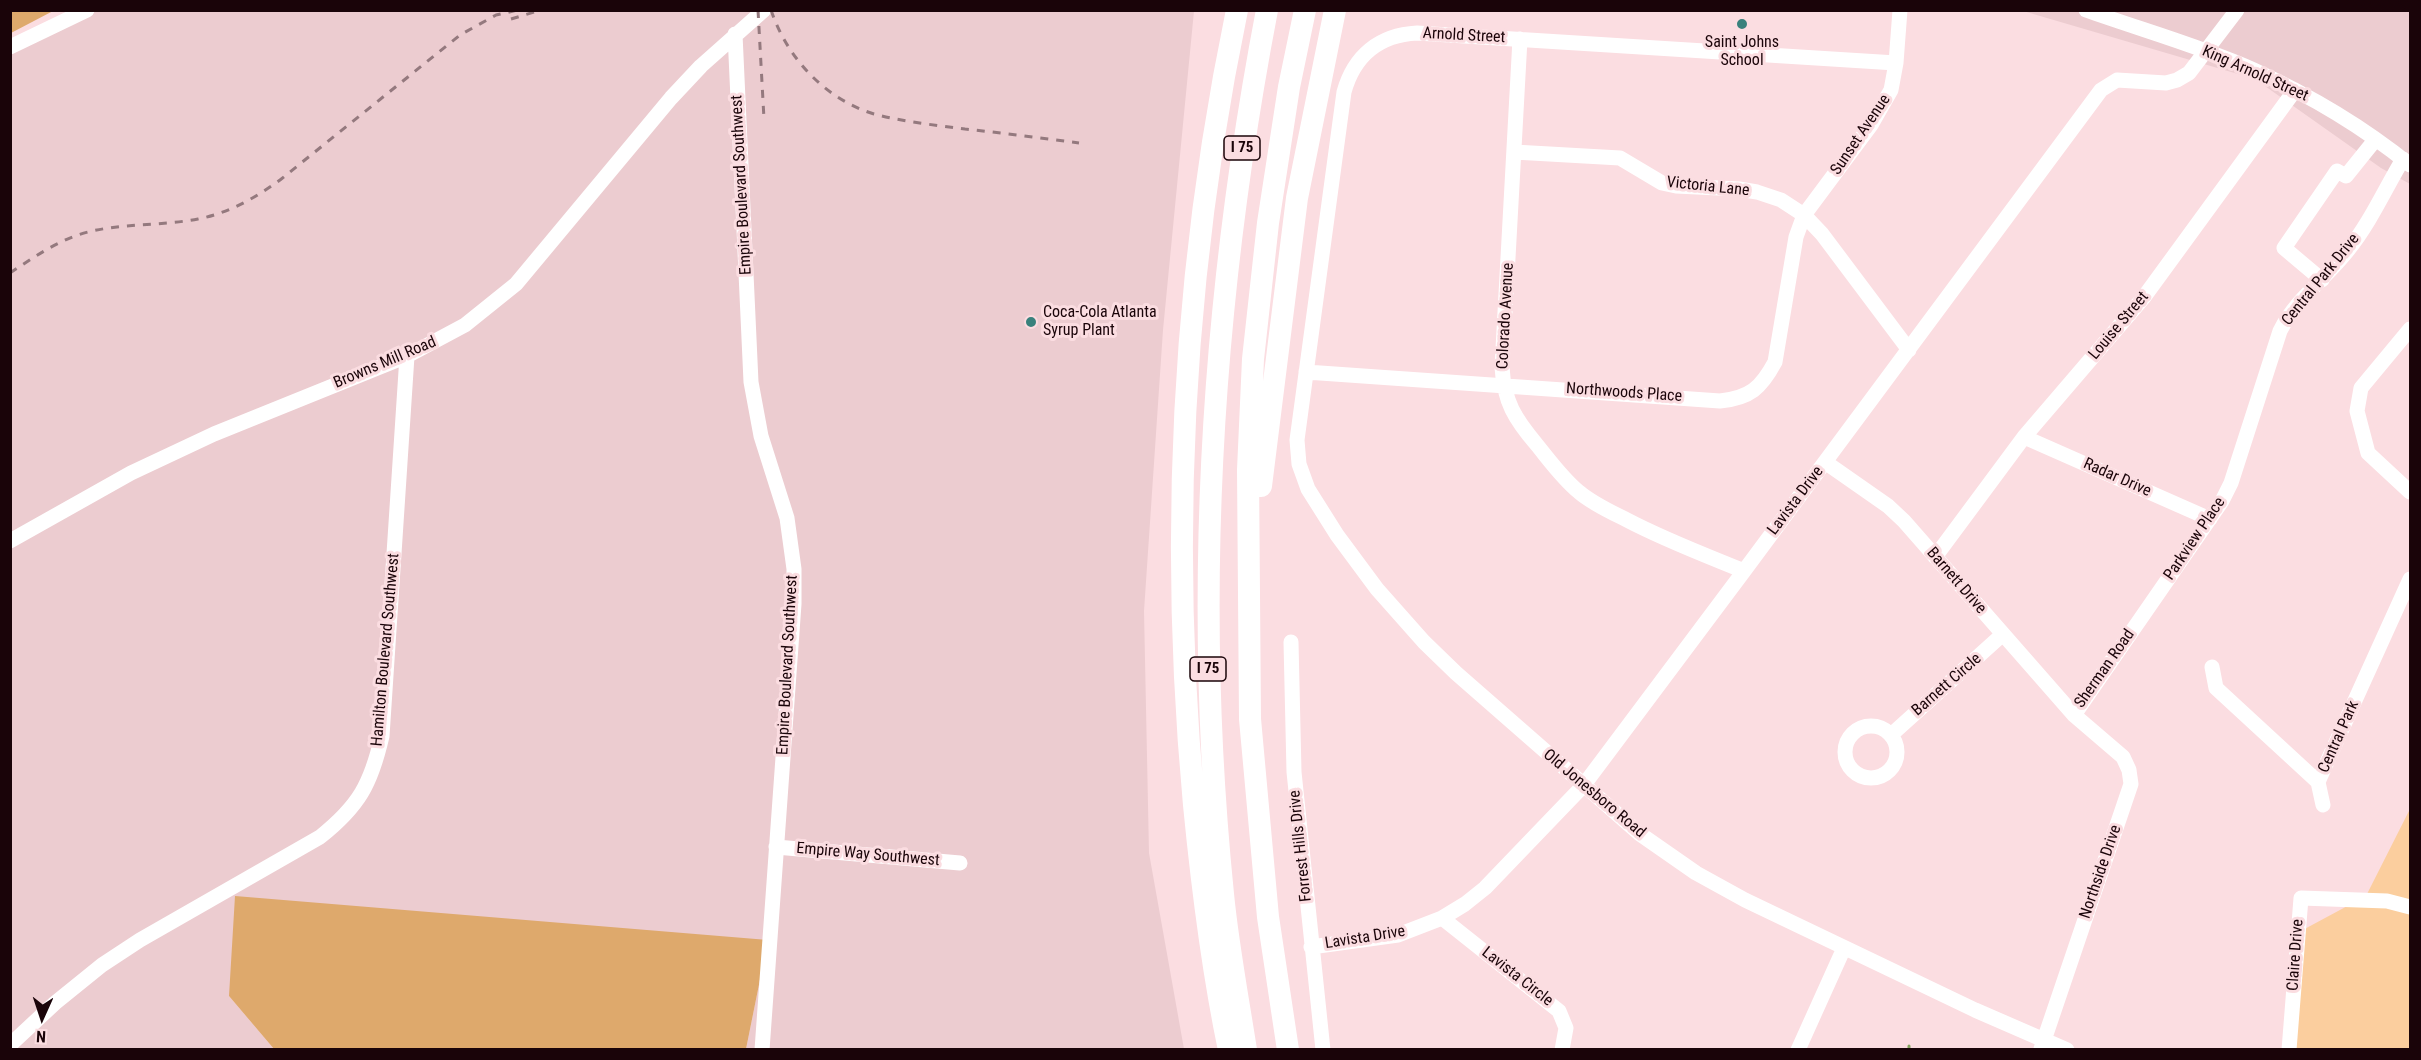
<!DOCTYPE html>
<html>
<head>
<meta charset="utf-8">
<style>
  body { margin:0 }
  #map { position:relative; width:2421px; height:1060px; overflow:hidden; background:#fbdde1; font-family:"Roboto Condensed",sans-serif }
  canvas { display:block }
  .frame { position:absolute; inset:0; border:12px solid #1a0409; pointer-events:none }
  .north { position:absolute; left:12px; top:988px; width:60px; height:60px; -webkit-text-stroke:4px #fbdde1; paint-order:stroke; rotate:183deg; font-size:16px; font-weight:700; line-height:24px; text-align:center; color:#1a0409 }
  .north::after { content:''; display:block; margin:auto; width:21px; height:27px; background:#1a0409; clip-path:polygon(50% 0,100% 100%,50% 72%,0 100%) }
</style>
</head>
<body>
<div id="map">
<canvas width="2421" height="1060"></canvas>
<div class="frame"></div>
<div class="north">N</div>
</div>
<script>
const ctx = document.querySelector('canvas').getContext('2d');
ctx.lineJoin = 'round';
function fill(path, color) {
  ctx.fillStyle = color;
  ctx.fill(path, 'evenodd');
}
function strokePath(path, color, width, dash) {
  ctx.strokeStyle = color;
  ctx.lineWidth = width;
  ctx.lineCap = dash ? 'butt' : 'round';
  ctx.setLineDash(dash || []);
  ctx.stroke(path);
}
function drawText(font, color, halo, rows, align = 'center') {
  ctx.font = font + ' "Roboto Condensed",sans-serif';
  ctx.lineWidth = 6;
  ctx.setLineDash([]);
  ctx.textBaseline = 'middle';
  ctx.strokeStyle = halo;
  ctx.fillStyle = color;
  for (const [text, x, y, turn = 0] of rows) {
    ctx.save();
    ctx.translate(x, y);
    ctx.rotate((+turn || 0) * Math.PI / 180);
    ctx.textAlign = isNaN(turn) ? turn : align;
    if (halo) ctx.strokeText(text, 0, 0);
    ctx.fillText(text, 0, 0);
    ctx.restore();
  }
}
const built = new Path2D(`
  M96,10L1194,11L1163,330L1144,611L1149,853L1184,1049H746L768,940L229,996L274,1049L11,1050V52Z
  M2023,11H2410V184L2381,168L2255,79Z`);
const green = new Path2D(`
  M2410,809V1049L2293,1050L2299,932L2366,896Z`);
const forest = new Path2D(`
  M11,10H53V11L11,33Z
  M235,896L768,940L746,1049H274L229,996Z`);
const stream = new Path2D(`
  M1909,1050V1046`);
const minor = new Path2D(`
  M2086,10C2142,30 2200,46 2254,70C2309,95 2363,127 2410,165
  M735,34L751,382L761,436L787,518L794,569V604L762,1050
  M1520,39L1502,367C1504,402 1515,419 1537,445C1550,461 1563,479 1579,492C1593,504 1611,512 1627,520C1665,540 1705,555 1744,571
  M10,47L87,10
  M1896,63L1417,33C1379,35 1354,56 1344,92L1297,440L1299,464L1308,489L1337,535L1377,589L1424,642L1456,673L1640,834L1696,873L1745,900L1975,1010L2067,1050
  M1514,152L1620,158L1662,183L1676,186L1739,189L1757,192L1781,200L1804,215L1822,234L1909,350
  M2322,280L2284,248L2337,171L2346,176L2375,140
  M2410,329L2361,388L2357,411L2368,453L2410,492
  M1306,372L1720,401C1750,398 1761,388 1775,362L1796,237L1804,215L1871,125L1891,90L1896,63L1900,10
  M2024,437L2210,519
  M1825,462L1888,506L1904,521L2074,715L2123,757L2129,770L2131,784L2041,1049
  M10,541L131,473L214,434L407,356L465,325L516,284L671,98L701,66L764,10
  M1935,557L2024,437L2144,297L2295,90
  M1291,642L1294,772L1323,1050
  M2212,667L2216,688L2318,782
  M2074,715L2222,501L2231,483L2280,331C2296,299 2326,278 2348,250C2370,223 2385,189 2403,159
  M1845 752a26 26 0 1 1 52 0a26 26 0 1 1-52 0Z
  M1891,735L2003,634
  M2318,782L2410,579
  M2318,782L2323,805
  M776,847L960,863
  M1442,918L1559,1011L1566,1028L1562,1050
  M1311,947L1398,935L1442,918L1465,904L1485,888L1583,786L1744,571L2101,90L2117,80L2166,83L2177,80L2189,73L2237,10
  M10,1045L55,1003L102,965L140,940L320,837C359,806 371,784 382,736L407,356
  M1798,1050L1844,948
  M2289,1050L2301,898L2387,901L2410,907`);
const highway = new Path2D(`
  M1261,486L1297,198L1335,10
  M1229,1050C1212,969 1202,887 1194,805C1169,537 1182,274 1237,10
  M1246,1050C1238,998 1228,946 1223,894C1193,598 1211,302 1267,10
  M1288,1050L1268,917L1250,719L1248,470L1253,359L1268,223L1289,87L1305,10`);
const rail = new Path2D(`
  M758,10L764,119
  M771,10C787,58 825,99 874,114C904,122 935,125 965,129C1003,133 1041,138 1079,143
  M511,19L541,10
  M10,273C34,257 60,239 88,232C124,223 161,226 198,219C229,213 255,198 280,180L460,35L496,15L518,10`);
const markers = [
  [1742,24,6,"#39817c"],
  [1031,322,6,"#39817c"]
];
const shields = [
  [1242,148,36],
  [1208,669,36]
];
const shieldNames = [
  ["I 75",1242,148],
  ["I 75",1208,669]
];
const streetNames = [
  ["Arnold Street",1464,36,3],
  ["King Arnold Street",2255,74,24],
  ["Sunset Avenue",1861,135,-56],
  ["Empire Boulevard Southwest",742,185,-93],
  ["Victoria Lane",1708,187,6],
  ["Central Park Drive",2321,280,-51],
  ["Colorado Avenue",1506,316,-87],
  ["Louise Street",2119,326,-50],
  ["Browns Mill Road",385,363,-23],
  ["Northwoods Place",1624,393,4],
  ["Radar Drive",2117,478,24],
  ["Lavista Drive",1796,501,-53],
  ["Parkview Place",2195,539,-56],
  ["Barnett Drive",1956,581,49],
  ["Hamilton Boulevard Southwest",386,650,-85],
  ["Empire Boulevard Southwest",788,665,-87],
  ["Sherman Road",2105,669,-55],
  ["Barnett Circle",1947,685,-41],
  ["Central Park",2339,737,-66],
  ["Old Jonesboro Road",1594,794,40],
  ["Forrest Hills Drive",1301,846,-96],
  ["Empire Way Southwest",868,855,5],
  ["Northside Drive",2101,872,-71],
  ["Lavista Drive",1365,938,-9],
  ["Claire Drive",2296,955,-86],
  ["Lavista Circle",1517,977,38]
];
const poiNames = [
  ["Saint Johns",1742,43],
  ["School",1742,61],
  ["Coca-Cola Atlanta",1043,313,"left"],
  ["Syrup Plant",1043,331,"left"]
];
fill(built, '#ecccd0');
fill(green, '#fbce9e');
fill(forest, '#dea96c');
strokePath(stream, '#85a561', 3);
strokePath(minor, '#fff', 15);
strokePath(highway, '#fff', 22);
strokePath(rail, '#94797e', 3, [8, 8]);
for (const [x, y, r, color] of markers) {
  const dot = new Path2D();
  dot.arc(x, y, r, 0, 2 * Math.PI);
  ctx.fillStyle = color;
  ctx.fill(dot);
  strokePath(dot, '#fbdde1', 2);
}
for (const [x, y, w] of shields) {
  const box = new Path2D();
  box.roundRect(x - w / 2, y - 12, w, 24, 4.5);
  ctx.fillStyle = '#fbdde1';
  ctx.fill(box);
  strokePath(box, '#1a0409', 1.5);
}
drawText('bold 15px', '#1a0409', null, shieldNames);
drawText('16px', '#1a0409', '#fbdde1', streetNames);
drawText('16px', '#1a0409', '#fbdde1', poiNames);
</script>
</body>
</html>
